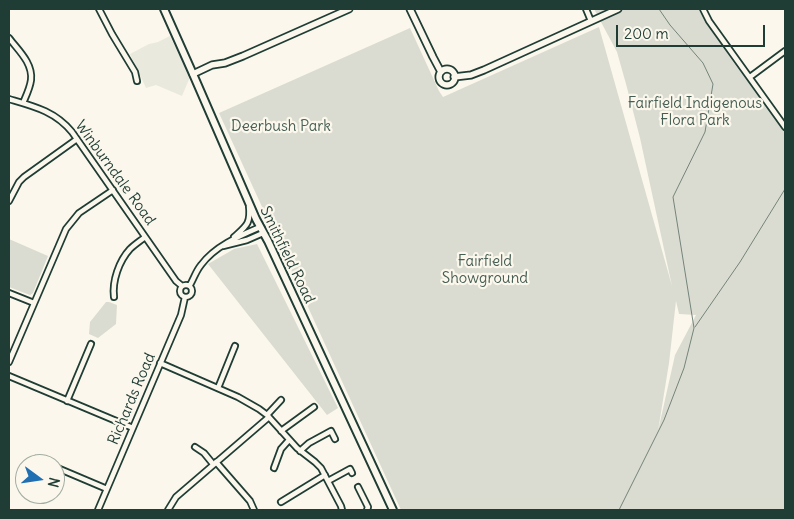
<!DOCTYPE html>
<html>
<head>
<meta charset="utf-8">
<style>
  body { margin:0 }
  #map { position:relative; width:794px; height:519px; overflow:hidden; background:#fbf7ec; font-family:Delius,sans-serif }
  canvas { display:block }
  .frame { position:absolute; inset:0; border:10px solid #1f3d34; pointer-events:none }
  .north { position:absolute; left:15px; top:454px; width:50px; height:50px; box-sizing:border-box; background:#fbf7ec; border:1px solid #a3ada2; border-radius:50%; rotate:104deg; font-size:14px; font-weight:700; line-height:20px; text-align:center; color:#1f3d34 }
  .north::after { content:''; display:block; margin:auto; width:18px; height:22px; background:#1f6fb2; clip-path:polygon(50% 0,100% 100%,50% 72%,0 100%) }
  .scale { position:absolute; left:616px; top:25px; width:149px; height:22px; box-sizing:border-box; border:2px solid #1f3d34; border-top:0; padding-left:6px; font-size:15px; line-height:18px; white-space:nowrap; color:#1f3d34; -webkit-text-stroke:4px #fbf7ec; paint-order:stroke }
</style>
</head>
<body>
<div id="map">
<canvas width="794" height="519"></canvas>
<div class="frame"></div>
<div class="north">N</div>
<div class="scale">200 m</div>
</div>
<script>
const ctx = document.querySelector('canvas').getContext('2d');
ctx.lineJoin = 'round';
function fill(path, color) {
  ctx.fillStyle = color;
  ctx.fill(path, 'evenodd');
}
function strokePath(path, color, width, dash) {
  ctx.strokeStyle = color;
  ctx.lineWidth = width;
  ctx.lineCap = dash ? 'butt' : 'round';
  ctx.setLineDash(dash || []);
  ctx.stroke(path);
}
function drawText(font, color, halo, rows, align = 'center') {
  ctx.font = font + ' Delius,sans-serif';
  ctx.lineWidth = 4.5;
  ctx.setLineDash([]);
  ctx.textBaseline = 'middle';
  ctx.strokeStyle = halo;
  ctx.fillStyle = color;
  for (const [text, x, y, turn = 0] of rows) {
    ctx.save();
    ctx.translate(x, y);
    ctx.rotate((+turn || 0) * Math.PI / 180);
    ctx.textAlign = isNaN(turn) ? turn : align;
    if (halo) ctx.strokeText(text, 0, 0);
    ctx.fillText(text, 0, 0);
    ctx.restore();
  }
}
const built = new Path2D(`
  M170,36L190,77L182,96L156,85L146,88L130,54L149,44L158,42Z`);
const green = new Path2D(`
  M594,9H698L731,59L785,132V510H401L219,113L410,28L439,91L443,97L599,27L672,286L640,138L626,84L617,52ZM676,301L679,314L696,315L675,355L658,431L669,363Z
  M9,239L48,256L33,293L30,295L9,287Z
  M257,244L338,408L327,415L208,264L234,249Z
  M106,302H109L117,305L116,324L98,338L89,334L90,322Z`);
const stream = new Path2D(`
  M695,327L740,262L785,189
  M619,510L664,420L684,368L694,328L673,197L705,132L713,84L703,63L670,25L659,9`);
const minor = new Path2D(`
  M99,9L112,34L135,72L137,81
  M586,9L591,21
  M703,9L709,21L785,127
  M9,38C18,50 33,63 31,80C30,88 26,96 23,103
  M750,77L785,51
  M9,99C33,106 55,111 72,132L176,281L182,286
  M9,201L19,182L24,177L77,139
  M234,237C246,226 251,224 249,206
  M223,246L247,240L263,233
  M180 291a6 6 0 1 1 12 0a6 6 0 1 1-12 0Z
  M190,285C194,278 196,271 201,265C215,246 239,236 260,227
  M9,293L34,303
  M114,297C112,281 119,261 130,249C134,245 140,241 145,237
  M9,362L66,229L79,213L113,190
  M160,363L238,397L259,409L267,415L297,448L315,462L321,468L341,506L342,510
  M9,376L133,428
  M218,388L235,346
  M67,401L91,344
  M267,415L281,400
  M281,431L314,407
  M195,447L204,453L213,464
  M300,451L309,443L331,431L335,439
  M36,459L48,464
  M216,462L250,501L254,510
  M55,467L107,489
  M274,468L281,449L289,440
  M328,481L350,469L352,473
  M358,487L368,507L367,510
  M281,502L325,475
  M98,510L181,315L185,297
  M168,510L176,497L269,417`);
const tertiary = new Path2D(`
  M410,9L433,57L441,72
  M439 77a8 8 0 1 1 16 0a8 8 0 1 1-16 0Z
  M193,74L212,65L225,63L243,56L349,9
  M454,77L471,75L484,70L618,9`);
const secondary = new Path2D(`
  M164,9L193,74L256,219L268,241L393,510`);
const parkNames = [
  ["Fairfield Indigenous",695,104],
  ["Flora Park",695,121],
  ["Deerbush Park",281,127],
  ["Fairfield",485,262],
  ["Showground",485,279]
];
const streetNames = [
  ["Winburndale Road",115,173,54],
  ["Smithfield Road",287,255,64],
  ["Richards Road",132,399,-67]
];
fill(built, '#eae9de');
fill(green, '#dbdcd1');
strokePath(stream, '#74847b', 1);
strokePath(minor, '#1f3d34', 8);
strokePath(tertiary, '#1f3d34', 9);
strokePath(secondary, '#1f3d34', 10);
strokePath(minor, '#fbf7ec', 4.5);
strokePath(tertiary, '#fbf7ec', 5.5);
strokePath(secondary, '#fbf7ec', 6);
drawText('15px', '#455d53', '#fbf7ec', parkNames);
drawText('15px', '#1f3d34', '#fbf7ec', streetNames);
</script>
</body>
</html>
